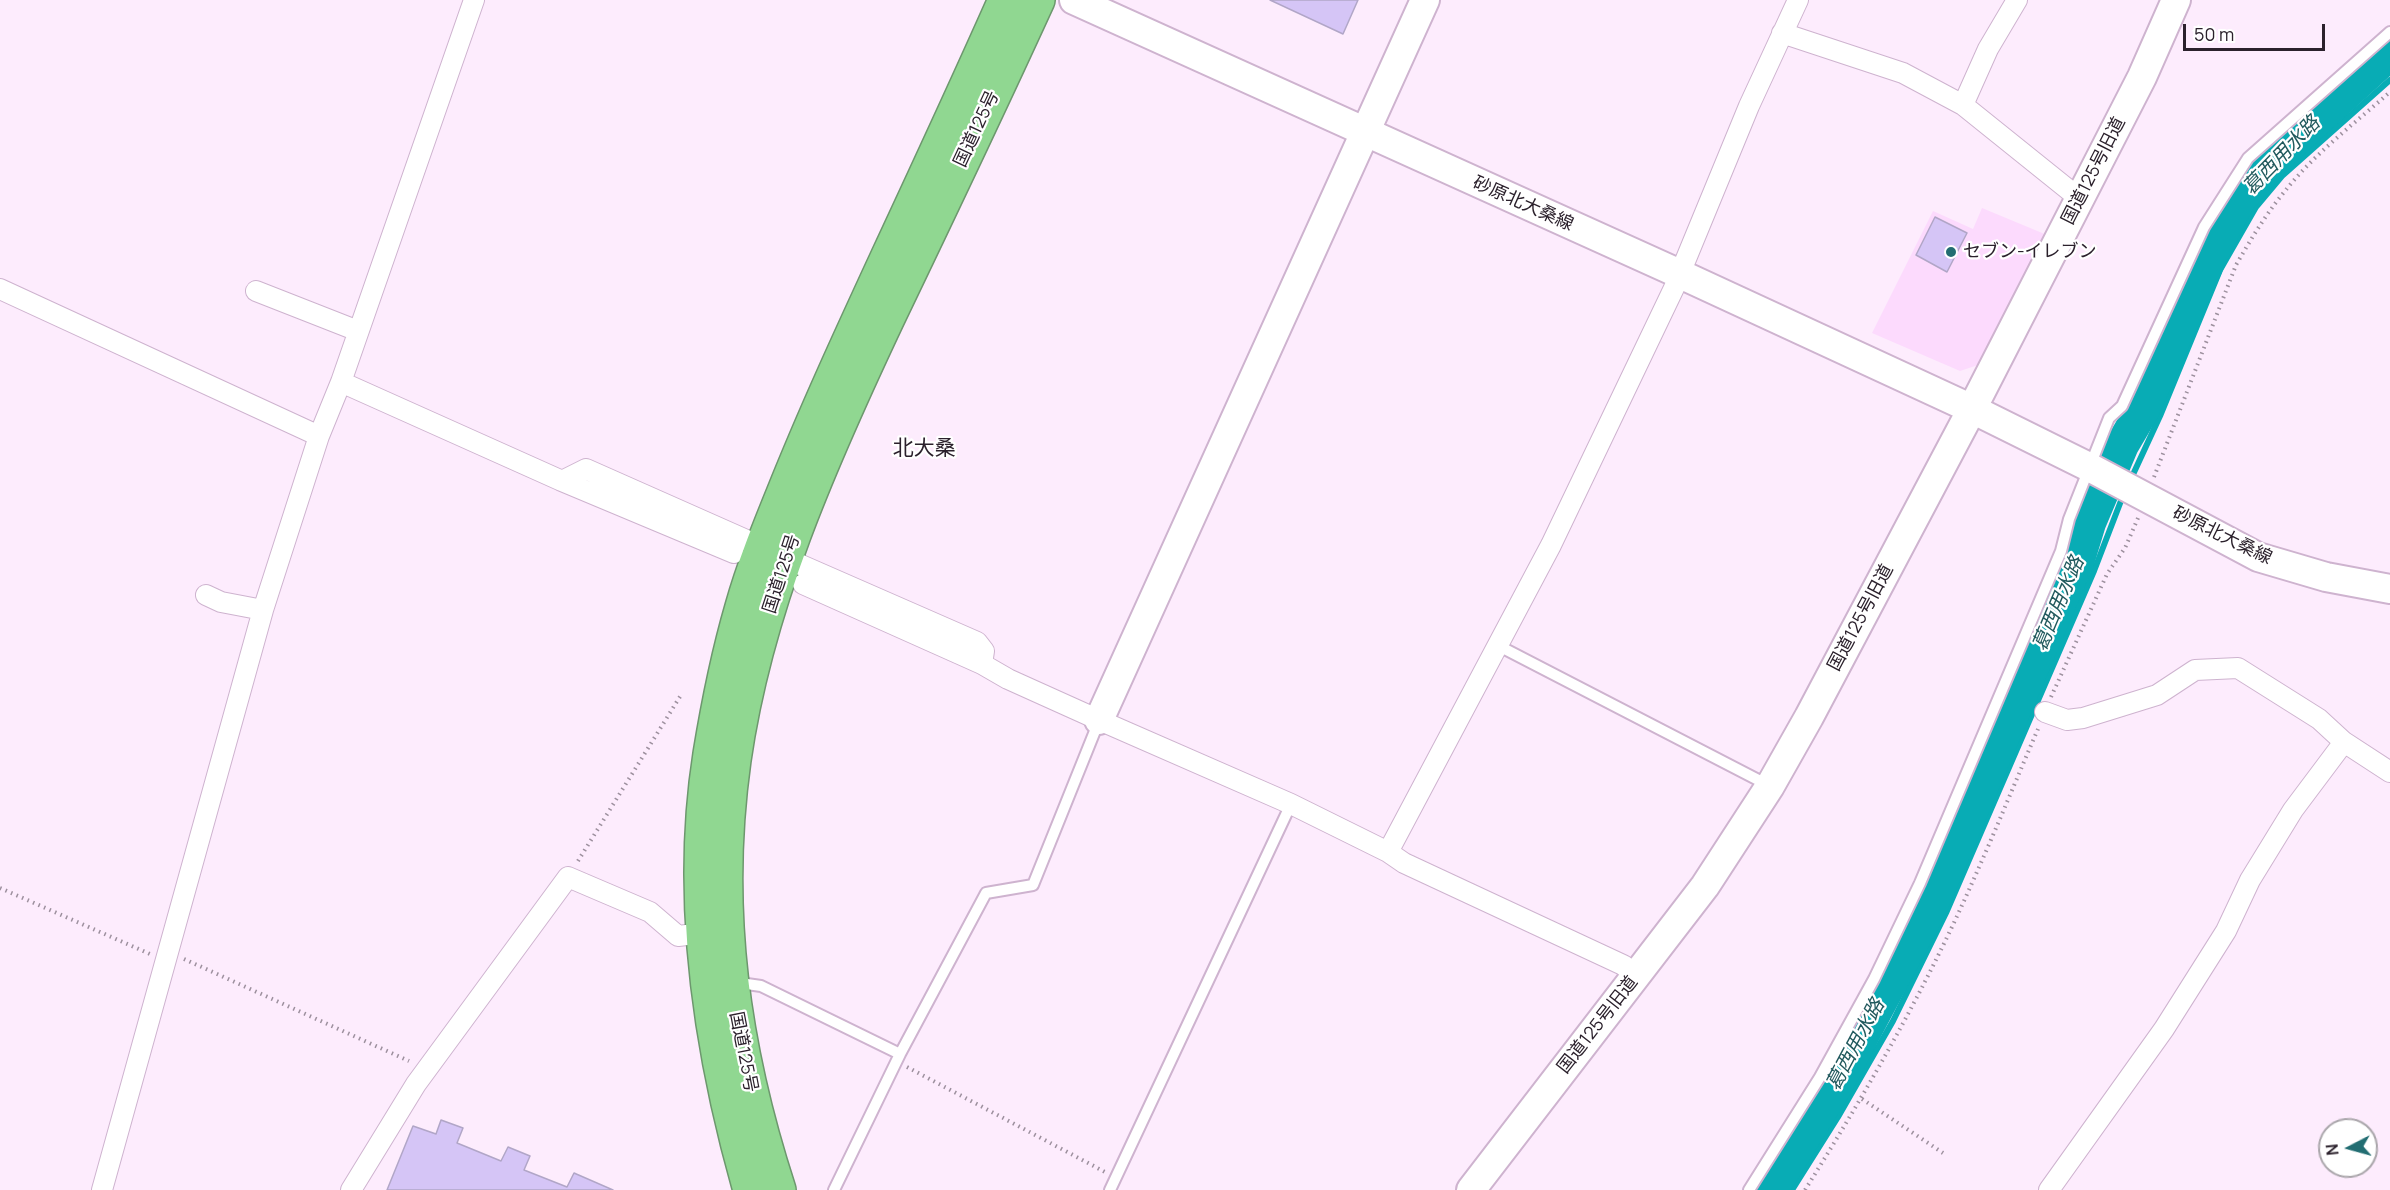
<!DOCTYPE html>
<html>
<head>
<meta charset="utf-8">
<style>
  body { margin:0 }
  #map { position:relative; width:2390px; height:1190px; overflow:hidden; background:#fdecfd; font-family:Manrope,sans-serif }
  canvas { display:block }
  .north { position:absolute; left:2318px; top:1118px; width:60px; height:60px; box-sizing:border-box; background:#fff; border:2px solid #aaa6ab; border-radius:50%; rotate:264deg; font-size:16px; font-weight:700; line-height:24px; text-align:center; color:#2b212c }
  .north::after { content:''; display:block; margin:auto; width:21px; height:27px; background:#226d72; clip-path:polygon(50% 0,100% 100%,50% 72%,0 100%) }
  .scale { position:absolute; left:2183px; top:24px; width:142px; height:27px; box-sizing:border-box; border:3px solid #2b212c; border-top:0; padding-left:8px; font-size:18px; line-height:21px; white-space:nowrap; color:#2b212c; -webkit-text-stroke:4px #fff; paint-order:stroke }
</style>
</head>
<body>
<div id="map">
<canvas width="2390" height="1190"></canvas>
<div class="north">N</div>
<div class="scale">50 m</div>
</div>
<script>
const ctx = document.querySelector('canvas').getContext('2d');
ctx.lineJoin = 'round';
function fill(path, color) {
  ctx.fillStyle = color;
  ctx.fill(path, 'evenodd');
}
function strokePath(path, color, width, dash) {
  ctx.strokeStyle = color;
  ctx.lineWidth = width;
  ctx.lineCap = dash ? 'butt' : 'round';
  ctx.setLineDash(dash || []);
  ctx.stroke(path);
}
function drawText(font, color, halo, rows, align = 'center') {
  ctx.font = font + ' Manrope,"Noto Sans JP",sans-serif';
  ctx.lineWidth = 4.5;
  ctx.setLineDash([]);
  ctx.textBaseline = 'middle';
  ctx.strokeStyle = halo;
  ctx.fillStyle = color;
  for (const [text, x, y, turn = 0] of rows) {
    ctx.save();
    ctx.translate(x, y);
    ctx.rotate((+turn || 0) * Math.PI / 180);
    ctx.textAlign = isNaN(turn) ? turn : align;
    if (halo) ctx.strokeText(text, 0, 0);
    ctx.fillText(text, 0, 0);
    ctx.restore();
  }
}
const built = new Path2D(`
  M1982,208L2047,235L1978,365L1960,371L1872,333L1933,211L1973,229Z`);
const stream = new Path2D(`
  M2130,481L2160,416L2220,270L2256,207L2282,176L2390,80
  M1792,1190L1838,1117L1893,1021L1946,913L2094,571L2124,493`);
const river = new Path2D(`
  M1771,1190L1836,1085L1929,910L2078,559L2089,523L2122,445L2142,411L2215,246L2239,199L2279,154L2390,53`);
const building = new Path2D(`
  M1270,0H1358L1343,34Z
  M1935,217L1967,233L1947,272L1916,255Z
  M441,1120L463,1128L457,1143L501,1161L508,1147L530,1156L524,1170L567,1187L574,1173L613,1190H387L413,1126L436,1134Z`);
const path = new Path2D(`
  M2154,477L2236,265C2251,239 2266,214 2285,191C2314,154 2355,123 2390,92
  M2051,697L2107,574L2125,548L2138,518
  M578,861L681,695
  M0,888L150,954
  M184,959L409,1061
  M907,1067L1105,1172
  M1862,1099L1943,1153
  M1805,1190C1867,1091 1925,990 1972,883C1995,832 2016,780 2038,729`);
const lane = new Path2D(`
  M1499,646L1768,785
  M736,987L747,984L761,986L900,1054
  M834,1190L900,1054L986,893L1033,885L1099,721
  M1110,1190L1291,804
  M1749,1190L1820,1077L1874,979L1920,883L2061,551L2069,519L2109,418L2122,406L2204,227L2248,158L2390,32`);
const street = new Path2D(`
  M1782,33L1903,73L1963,105L2080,199
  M1963,105L1988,49L2017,0
  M0,289L319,436
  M256,291L358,331
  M341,382L562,481L734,553
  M562,481L586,469L762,547
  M785,558L977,642L984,651L982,664
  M803,584L982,664L1008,679L1099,720L1291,804L1388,852L1404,863L1623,965L1637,975
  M206,595L221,602L263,610
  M2045,712L2067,720L2083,718L2157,695L2195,670L2238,668L2319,719L2344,742
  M1388,852L1551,545L1674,288L1749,106L1798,0
  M102,1190L263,610L319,436L341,382L474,0
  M351,1190L416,1084L568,877L650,912L678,936L704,933
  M2049,1190L2164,1029L2226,931L2250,880L2293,810L2344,742L2390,772`);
const secondary = new Path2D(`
  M1074,0L1680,274L1972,409L2089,467L2258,557L2326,577L2390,589
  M1099,720L1425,0
  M1471,1190L1705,886L1770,786L1809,717L1972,409L2142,77L2176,0`);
const highway = new Path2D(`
  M750,1190C710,1050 687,900 710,754C718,705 728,655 742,607C753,568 768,531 783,494C815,414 851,336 887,258C927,172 967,86 1005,0
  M779,1190C733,1049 713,909 734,760C756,606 821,460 887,320C938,214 989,107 1038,0`);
const markers = [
  [1951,252,6,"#226d72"]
];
const streetNames = [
  ["国道125号",977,129,-65],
  ["国道125号旧道",2094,171,-63],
  ["砂原北大桑線",1523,204,24],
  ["砂原北大桑線",2222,536,26],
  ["国道125号",782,574,-72],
  ["国道125号旧道",1861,618,-62],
  ["国道125号旧道",1598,1025,-52],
  ["国道125号",743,1052,79]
];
const poiNames = [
  ["セブン-イレブン",1963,252]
];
const waterNames = [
  ["葛西用水路",2282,156,-46],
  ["葛西用水路",2059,604,-67],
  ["葛西用水路",1856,1045,-62]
];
const quarterNames = [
  ["北大桑",924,449]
];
fill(built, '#fcdafd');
strokePath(stream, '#08acb5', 6);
strokePath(river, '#08acb5', 34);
fill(building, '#d5c5f6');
strokePath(building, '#b1a6c7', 1.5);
strokePath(lane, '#ceb3cf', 14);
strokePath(street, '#ceb3cf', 22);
strokePath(secondary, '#ceb3cf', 32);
strokePath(highway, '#6d976e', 36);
strokePath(path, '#9d909e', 4, [1.5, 4.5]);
strokePath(lane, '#fff', 10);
strokePath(street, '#fff', 20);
strokePath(secondary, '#fff', 28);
strokePath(highway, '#90d791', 33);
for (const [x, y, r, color] of markers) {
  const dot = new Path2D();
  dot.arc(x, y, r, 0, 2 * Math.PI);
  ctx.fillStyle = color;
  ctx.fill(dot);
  strokePath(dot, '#fff', 2);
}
drawText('18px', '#2b212c', '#fff', streetNames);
drawText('18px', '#2b212c', '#fff', poiNames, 'left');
drawText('italic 20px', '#21595d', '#fff', waterNames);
drawText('21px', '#2b212c', '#fff', quarterNames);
</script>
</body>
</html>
